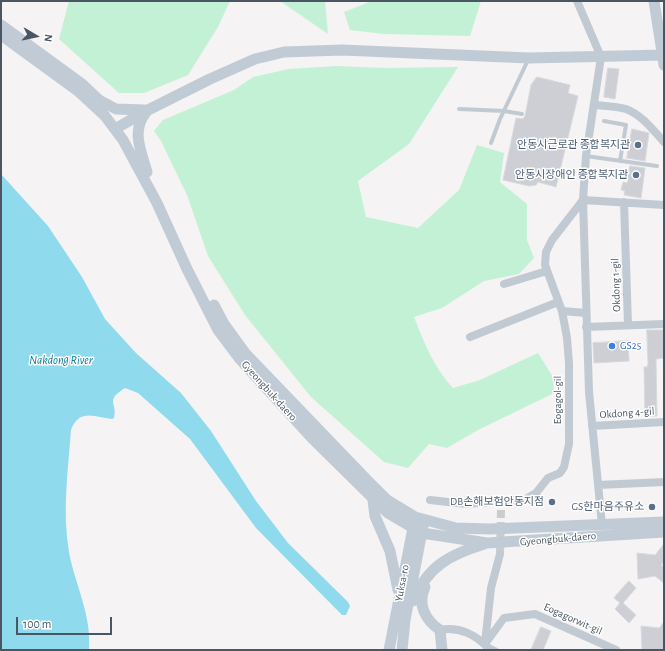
<!DOCTYPE html>
<html>
<head>
<meta charset="utf-8">
<style>
  body { margin:0 }
  #map { position:relative; width:665px; height:651px; overflow:hidden; background:#f5f3f3; font-family:"Alegreya Sans",sans-serif }
  canvas { display:block }
  .frame { position:absolute; inset:0; border:2px solid #4a5661; pointer-events:none }
  .north { position:absolute; left:16px; top:16px; width:40px; height:40px; -webkit-text-stroke:3px #fff; paint-order:stroke; rotate:99deg; font-size:11px; font-weight:700; line-height:16px; text-align:center; color:#4a5661 }
  .north::after { content:''; display:block; margin:auto; width:14px; height:18px; background:#4a5661; clip-path:polygon(50% 0,100% 100%,50% 72%,0 100%) }
  .scale { position:absolute; left:16px; top:617px; width:96px; height:18px; box-sizing:border-box; border:2px solid #4a5661; border-top:0; padding-left:5px; font-size:12px; line-height:14px; white-space:nowrap; color:#4a5661; -webkit-text-stroke:3px #fff; paint-order:stroke }
</style>
</head>
<body>
<div id="map">
<canvas width="665" height="651"></canvas>
<div class="frame"></div>
<div class="north">N</div>
<div class="scale">100 m</div>
</div>
<script>
const ctx = document.querySelector('canvas').getContext('2d');
ctx.lineJoin = 'round';
function fill(path, color) {
  ctx.fillStyle = color;
  ctx.fill(path, 'evenodd');
}
function strokePath(path, color, width, dash) {
  ctx.strokeStyle = color;
  ctx.lineWidth = width;
  ctx.lineCap = dash ? 'butt' : 'round';
  ctx.setLineDash(dash || []);
  ctx.stroke(path);
}
function drawText(font, color, halo, rows, align = 'center') {
  ctx.font = font + ' "Alegreya Sans","Noto Sans KR",sans-serif';
  ctx.lineWidth = 3;
  ctx.setLineDash([]);
  ctx.textBaseline = 'middle';
  ctx.strokeStyle = halo;
  ctx.fillStyle = color;
  for (const [text, x, y, turn = 0] of rows) {
    ctx.save();
    ctx.translate(x, y);
    ctx.rotate((+turn || 0) * Math.PI / 180);
    ctx.textAlign = isNaN(turn) ? turn : align;
    if (halo) ctx.strokeText(text, 0, 0);
    ctx.fillText(text, 0, 0);
    ctx.restore();
  }
}
const green = new Path2D(`
  M69,1H230L218,27L188,75L144,93H119L59,39Z
  M280,1H325L328,34Z
  M372,1H481L470,36L384,34L350,30L344,12Z
  M337,66L385,68L458,67L409,144L358,181L366,217L418,228L459,190L477,145L504,153L500,182L527,204V240L534,258L519,274L484,281L442,308L414,317C424,342 434,368 453,388L480,380L538,353L553,377L554,393L478,430L447,448L429,444L408,468L384,462L311,397L245,315L208,256L187,195L161,141L154,131L163,120L234,90L253,77L289,69Z`);
const water = new Path2D(`
  M1,174L48,226L82,277L105,319L136,353L181,393L211,431L256,501L288,543L348,602L350,606L346,615H342L256,528L190,439L138,393L125,388C104,401 118,403 114,418L112,419C95,417 79,408 71,430C68,471 62,512 69,552C75,585 92,615 89,650H1Z`);
const building = new Path2D(`
  M608,68L619,69L615,99L604,97Z
  M537,77L570,85L568,93L578,96L556,187L538,182L536,185L529,186L503,180L516,118L523,119L525,116L531,85Z
  M632,129L649,133L645,161L627,158Z
  M630,166L645,168L641,198L624,195L625,191L621,190L623,182L627,183Z
  M647,330H664V358L656,359L657,416H645L644,367H647L648,364Z
  M628,341L629,361L594,363L593,343Z
  M664,544V562L661,565L664,567V583L655,576L638,579L637,553L655,555Z
  M629,581L636,588L623,603L636,615L629,623L615,609L620,603L614,598Z
  M664,622V650H642L641,626L659,628Z
  M541,627L551,631L543,650H531Z`);
const streetTunnel = new Path2D(`
  M500,554L501,510`);
const lane = new Path2D(`
  M459,109L504,111L522,114
  M604,121L626,125L620,161
  M491,143L500,119L528,60
  M586,156L657,166
  M489,646L497,650`);
const street = new Path2D(`
  M577,1L601,57L586,156L583,200L589,392L602,525
  M595,105C605,106 616,106 626,109C642,115 653,130 664,142
  M583,200L664,205
  M624,202L628,325
  M504,284L547,271
  M562,311L586,313
  M586,327L664,324
  M470,337L558,302
  M592,426L664,422
  M598,485L664,482
  M430,500L466,504L526,499L536,493L548,478L560,473L564,467L569,444V363L567,338L562,311L545,265L546,252L552,240L583,200
  M440,630C459,626 477,635 490,650
  M485,643L491,588L500,554
  M485,644L504,618L535,614L616,650`);
const secondary = new Path2D(`
  M654,1L664,65
  M1,25L82,84L99,100
  M1,35L78,91L105,116L123,140L157,203L187,269L218,330L239,358L311,437L388,513L422,533L487,543L664,532
  M99,100L116,109L145,110
  M146,112C131,131 141,151 147,172
  M115,129L148,110L210,79L255,59L284,52L342,50L529,58L664,55
  M214,305L224,324L245,353L369,482L387,500L415,517L456,528L490,529L664,522
  M373,500L375,516L390,551L398,590
  M425,587C417,604 425,620 440,630L442,650
  M413,601C428,566 449,555 484,544
  M389,650L414,523
  M402,650L405,620L423,526`);
const markers = [
  [638,145,4,"#5c6f8a"],
  [636,175,4,"#5c6f8a"],
  [612,346,4,"#3f7fe0"],
  [552,502,4,"#5c6f8a"],
  [652,507,4,"#5c6f8a"]
];
const serviceNames = [
  ["안동시근로관 종합복지관",630,145],
  ["안동시장애인 종합복지관",628,175],
  ["DB손해보험안동지점",544,502],
  ["GS한마음주유소",644,507]
];
const streetNames = [
  ["Okdong 1-gil",616,285,-92],
  ["Gyeongbuk-daero",269,391,48],
  ["Eogagol-gil",558,400,-90],
  ["Okdong 4-gil",627,413,-4],
  ["Gyeongbuk-daero",558,539,-5],
  ["Yuksa-ro",402,583,-79],
  ["Eogagorwit-gil",573,619,24]
];
const shopNames = [
  ["GS25",620,346]
];
const waterNames = [
  ["Nakdong River",61,360]
];
fill(green, '#c3f1d5');
fill(water, '#90daee');
fill(building, '#cdcfd5');
strokePath(building, '#d7d9de', 1);
strokePath(streetTunnel, '#caccce', 8, [8, 4]);
strokePath(lane, '#c1cad2', 4);
strokePath(street, '#c1cad2', 8);
strokePath(secondary, '#c1cbd6', 11);
for (const [x, y, r, color] of markers) {
  const dot = new Path2D();
  dot.arc(x, y, r, 0, 2 * Math.PI);
  ctx.fillStyle = color;
  ctx.fill(dot);
  strokePath(dot, '#fff', 1.5);
}
drawText('11px', '#4e5e75', '#fff', serviceNames, 'right');
drawText('11px', '#4a5661', '#fff', streetNames);
drawText('11px', '#366cbe', '#fff', shopNames, 'left');
drawText('italic 12px', '#0c7c9b', '#fff', waterNames);
</script>
</body>
</html>
